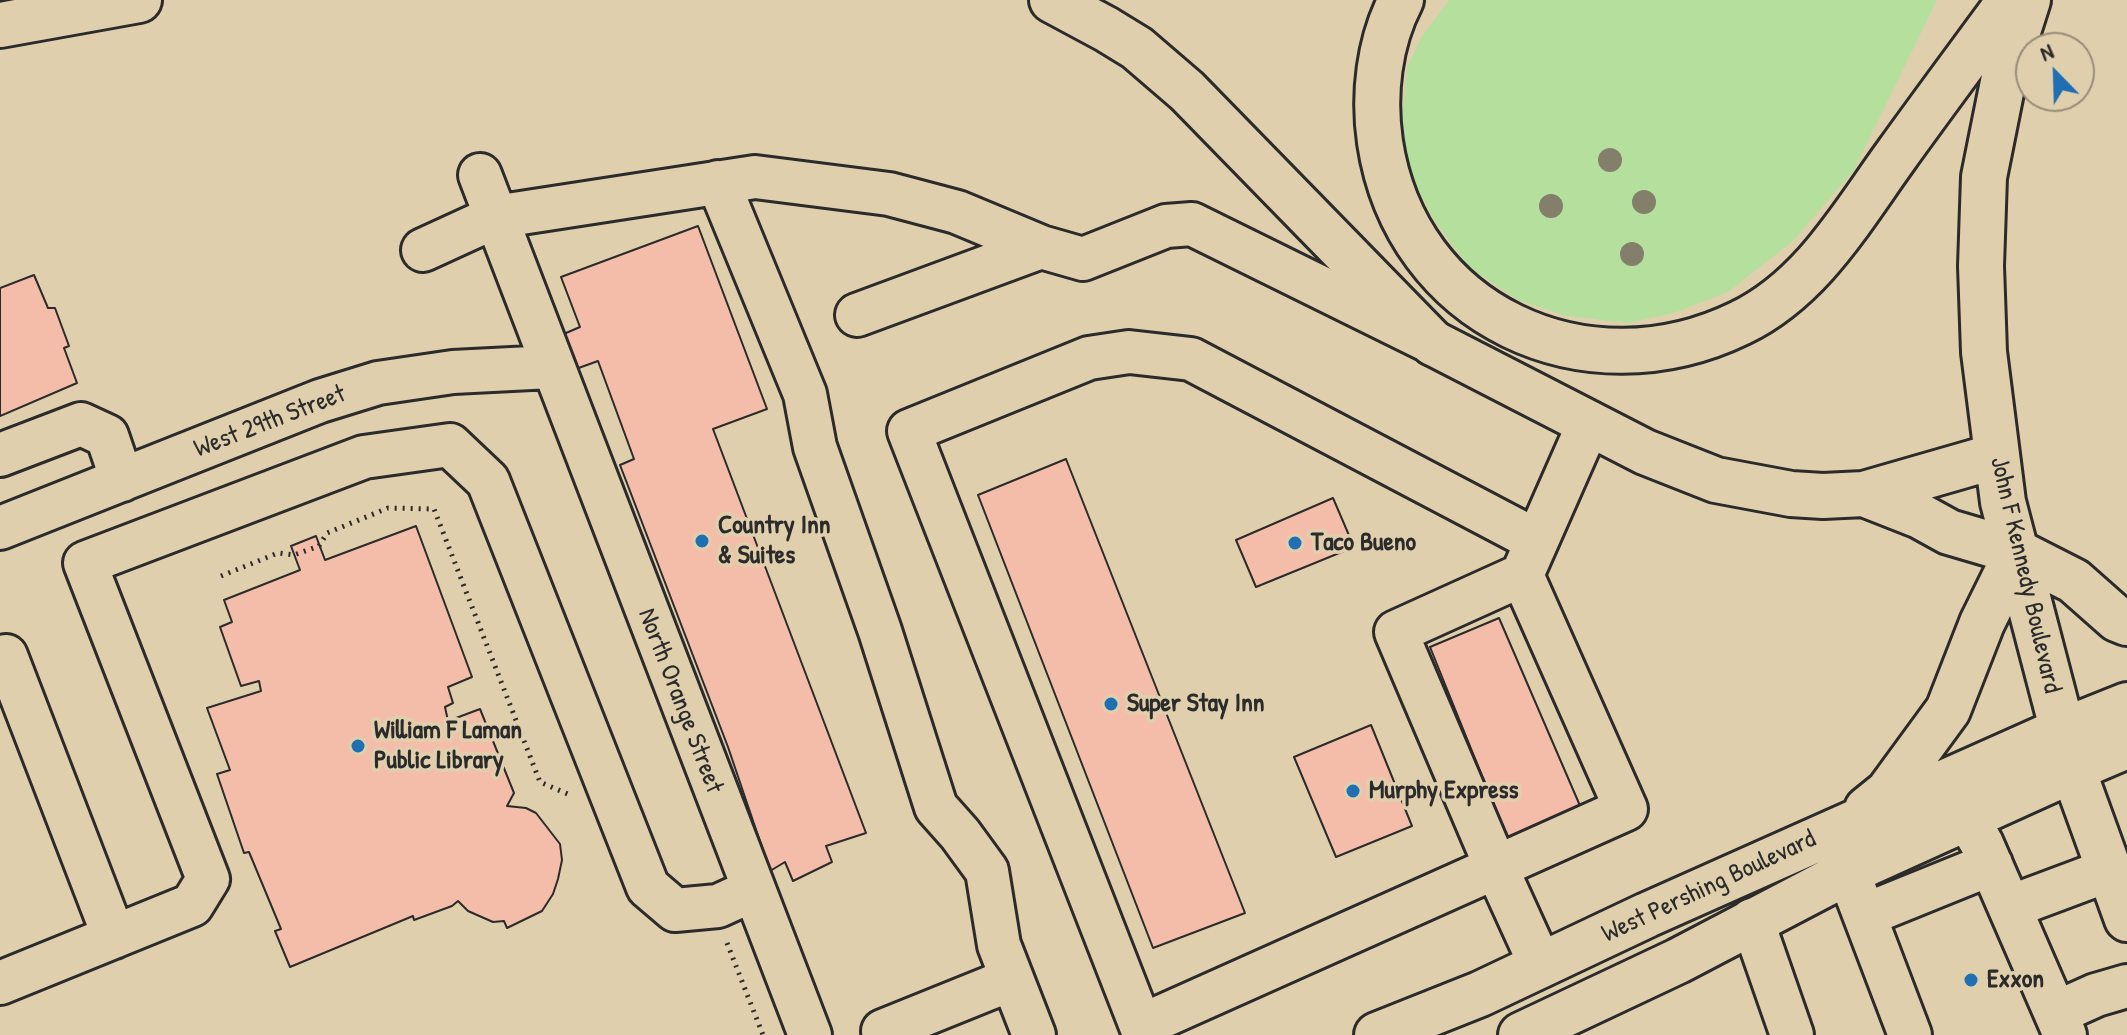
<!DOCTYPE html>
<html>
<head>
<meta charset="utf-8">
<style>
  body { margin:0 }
  #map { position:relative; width:2127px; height:1035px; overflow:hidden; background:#e0cfac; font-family:"Patrick Hand",sans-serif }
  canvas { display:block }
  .north { position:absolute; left:2015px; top:32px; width:80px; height:80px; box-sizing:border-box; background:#e0cfac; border:2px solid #988d78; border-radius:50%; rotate:337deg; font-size:22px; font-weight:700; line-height:32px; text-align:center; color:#2b2b2b }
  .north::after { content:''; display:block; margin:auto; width:28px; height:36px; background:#1f6fb2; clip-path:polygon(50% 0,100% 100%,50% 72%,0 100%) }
</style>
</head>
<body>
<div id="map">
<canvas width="2127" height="1035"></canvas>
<div class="north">N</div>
</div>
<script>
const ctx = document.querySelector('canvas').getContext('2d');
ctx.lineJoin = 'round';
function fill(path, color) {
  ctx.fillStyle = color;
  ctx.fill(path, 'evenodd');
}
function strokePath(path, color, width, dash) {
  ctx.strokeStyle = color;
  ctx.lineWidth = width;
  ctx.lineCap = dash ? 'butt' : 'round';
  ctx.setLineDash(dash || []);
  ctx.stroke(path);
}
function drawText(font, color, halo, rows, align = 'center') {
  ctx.font = font + ' "Patrick Hand",sans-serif';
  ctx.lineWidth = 7;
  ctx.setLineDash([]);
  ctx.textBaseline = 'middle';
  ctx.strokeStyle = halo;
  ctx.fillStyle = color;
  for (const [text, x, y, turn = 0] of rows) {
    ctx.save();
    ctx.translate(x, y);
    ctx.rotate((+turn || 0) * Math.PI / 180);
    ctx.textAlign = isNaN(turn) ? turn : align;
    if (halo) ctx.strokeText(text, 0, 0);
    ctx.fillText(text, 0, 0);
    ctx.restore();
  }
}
const green = new Path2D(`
  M1449,0H1937L1854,170L1793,241L1728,292L1673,313L1628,323L1567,316L1518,300L1468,267L1432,217L1412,178L1402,138V119L1407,68L1421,38Z`);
const building = new Path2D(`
  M698,226L767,409L713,429L866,833L826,846L832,862L793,881L785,862L770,871L728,747L620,465L634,459L598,361L573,370L559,336L580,327L561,277Z
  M34,275L48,308H55L69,346L64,348L77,383L0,416V288Z
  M1066,459L1245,913L1153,948L978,495Z
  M1333,498L1354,547L1256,587L1236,540Z
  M416,526L472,677L448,687L453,703L445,707L448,721L480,709L514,793L507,806L526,808L536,813L560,844L562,860L558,879L553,894L542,911L507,928L504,921L493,922L468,911L458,901L452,906L414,920L413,916L290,967L275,931L281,929L249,852L244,853L217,774L230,770L207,708L261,691L259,681L241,686L220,627L232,622L224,600L300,570L291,546L316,536L325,560Z
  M1499,618L1581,808L1507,838L1430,647Z
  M1371,725L1412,826L1336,857L1294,757Z`);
const path = new Path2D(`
  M221,576L278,553L294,555L319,546L327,533L388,508L434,509L540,782L570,795
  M727,943L763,1035`);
const minor = new Path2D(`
  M480,175L810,1035
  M718,182L805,394L815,447L880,631L936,807L960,834L987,871L999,945L1034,1035
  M423,250L495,217L755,177L889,194L957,212L1041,247L1083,259L1166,226L1192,224L1425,339
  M857,315L1041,247
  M0,455L81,424L107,436L122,480
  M0,528L320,401L378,383L453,372L551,367
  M1537,541L1191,359L1129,352L1089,358L909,431L1141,1026L1626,809L1522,575L1589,423
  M1522,575L1396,632L1496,867L1541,966
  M6,656L114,937
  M2062,730L2127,704
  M2073,770L2127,747
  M1967,818L1982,844L2065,1035
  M1848,872L1910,1035
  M2010,907L2109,870
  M1865,915L1991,864
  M1752,920L1792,1035
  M0,983L192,905L208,879L85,563L364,457L450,445L488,481L648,887L675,910L718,906L753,890
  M2056,1013L2096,995L2127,986
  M883,1031L1012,979`);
const major = new Path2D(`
  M2028,0L2005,72L1984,177L1981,266L1984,352L2003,502L2073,770L2127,919
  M1433,343L1645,452L1716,480L1791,494L1823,496L1864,494L1996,456
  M1864,494L1920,516L1949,532L2017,552L2074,581L2117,619L2127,623
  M1867,809L1888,792L1948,710L1982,623L2017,552
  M1377,1035L1480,994L1647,915L2062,730
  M1521,1035L1678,961L1848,872L2073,770`);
const highway = new Path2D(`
  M1052,0L1106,29L1137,48L1187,91L1433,343
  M1401,0C1379,42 1373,95 1380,142C1406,316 1586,398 1740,323C1811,289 1851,218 1895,157C1933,104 1972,52 2010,0
  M0,25L139,0`);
const trees = [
  [1610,160],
  [1644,202],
  [1551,206],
  [1632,254]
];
const markers = [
  [702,541,8,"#1f6fb2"],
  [1295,543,8,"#1f6fb2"],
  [1111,704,8,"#1f6fb2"],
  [358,746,8,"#1f6fb2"],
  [1353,791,8,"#1f6fb2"],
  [1971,980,8,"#1f6fb2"]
];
const streetNames = [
  ["West 29th Street",270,422,-21],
  ["John F Kennedy Boulevard",2025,575,77],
  ["North Orange Street",680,701,69],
  ["West Pershing Boulevard",1709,887,-25]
];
const poiNames = [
  ["Country Inn",718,526],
  ["& Suites",718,556],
  ["Taco Bueno",1311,543],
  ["Super Stay Inn",1127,704],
  ["William F Laman",374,731],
  ["Public Library",374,761],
  ["Murphy Express",1369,791],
  ["Exxon",1987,980]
];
fill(green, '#b5df9c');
fill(building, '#f4bda9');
strokePath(building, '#2b2b2b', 2);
strokePath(minor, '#2b2b2b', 48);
strokePath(major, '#2b2b2b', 50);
strokePath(highway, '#2b2b2b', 50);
strokePath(path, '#2b2b2b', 5, [2, 6]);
strokePath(minor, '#e0cfac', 42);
strokePath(major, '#e0cfac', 44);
strokePath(highway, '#e0cfac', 44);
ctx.fillStyle = '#847f6b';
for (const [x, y] of trees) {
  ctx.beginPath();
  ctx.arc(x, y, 12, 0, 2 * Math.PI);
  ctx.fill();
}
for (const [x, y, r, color] of markers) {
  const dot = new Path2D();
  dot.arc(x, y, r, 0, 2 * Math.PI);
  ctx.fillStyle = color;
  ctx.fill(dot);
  strokePath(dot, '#e0cfac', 3);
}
drawText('26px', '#2b2b2b', '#e0cfac', streetNames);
drawText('bold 26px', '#2b2b2b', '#e0cfac', poiNames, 'left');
</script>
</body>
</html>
